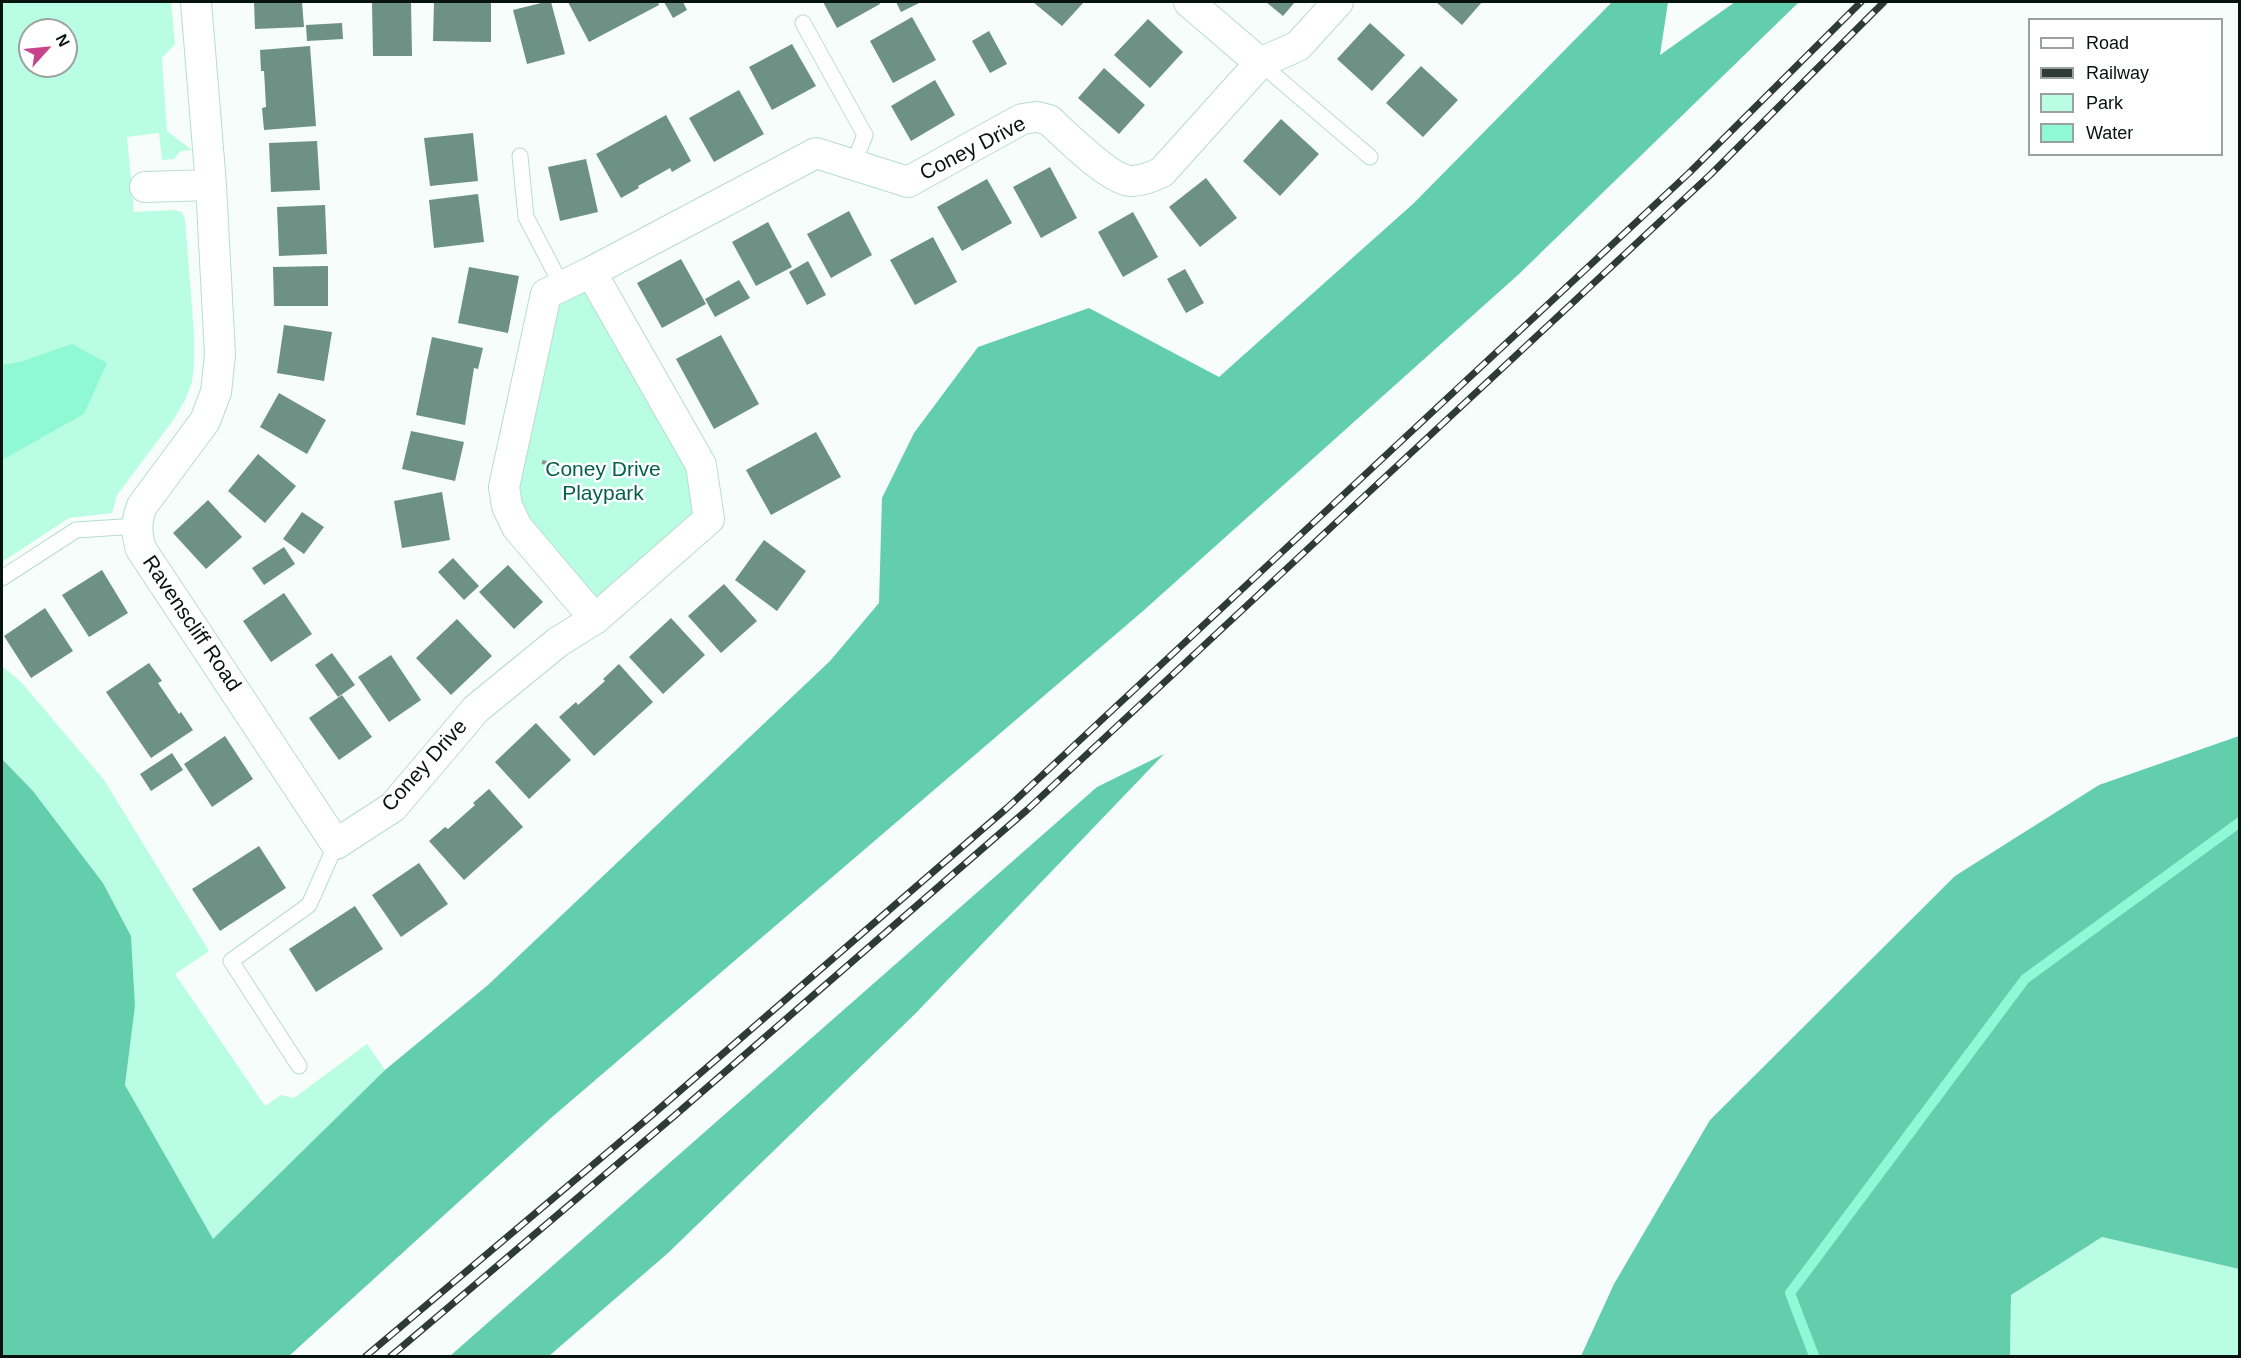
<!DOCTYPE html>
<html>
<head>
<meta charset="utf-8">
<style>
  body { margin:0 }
  #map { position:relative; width:2241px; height:1358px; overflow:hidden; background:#f6fdfa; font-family:Arial,sans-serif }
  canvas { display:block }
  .frame { position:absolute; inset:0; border:3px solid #06130e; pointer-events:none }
  .legend { position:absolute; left:2028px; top:18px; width:195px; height:138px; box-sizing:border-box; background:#fff; border:2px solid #9ba19f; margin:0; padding:8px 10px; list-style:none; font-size:18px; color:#06130e }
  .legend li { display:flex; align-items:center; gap:12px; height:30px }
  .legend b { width:30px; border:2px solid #9ba19f }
  .north { position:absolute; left:18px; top:18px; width:60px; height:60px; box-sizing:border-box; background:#fff; border:2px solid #9ba19f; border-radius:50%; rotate:63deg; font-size:16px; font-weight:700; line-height:24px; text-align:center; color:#06130e }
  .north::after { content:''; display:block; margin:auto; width:21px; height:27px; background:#c7448b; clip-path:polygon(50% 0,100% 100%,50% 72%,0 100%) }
</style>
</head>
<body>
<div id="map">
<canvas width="2241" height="1358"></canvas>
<div class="frame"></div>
<ul class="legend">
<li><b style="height:8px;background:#fff"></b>Road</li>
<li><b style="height:8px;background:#2e3a35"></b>Railway</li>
<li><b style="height:16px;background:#b9fde5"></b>Park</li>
<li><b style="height:16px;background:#8ff9d5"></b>Water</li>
</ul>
<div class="north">N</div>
</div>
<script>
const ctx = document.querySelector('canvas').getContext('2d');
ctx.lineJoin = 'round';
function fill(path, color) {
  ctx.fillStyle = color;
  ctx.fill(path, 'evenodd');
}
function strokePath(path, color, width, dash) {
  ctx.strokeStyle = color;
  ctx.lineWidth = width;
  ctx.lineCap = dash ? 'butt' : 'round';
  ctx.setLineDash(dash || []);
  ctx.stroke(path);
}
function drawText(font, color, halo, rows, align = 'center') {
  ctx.font = font + ' Arial,sans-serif';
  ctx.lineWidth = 5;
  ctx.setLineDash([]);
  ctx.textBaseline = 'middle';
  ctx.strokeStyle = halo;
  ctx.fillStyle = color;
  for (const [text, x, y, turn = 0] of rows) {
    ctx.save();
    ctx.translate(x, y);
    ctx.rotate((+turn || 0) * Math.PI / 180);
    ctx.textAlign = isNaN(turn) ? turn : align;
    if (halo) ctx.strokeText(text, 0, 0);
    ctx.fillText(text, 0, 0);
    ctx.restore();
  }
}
const green = new Path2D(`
  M2,2H171L175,44L162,58L167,131L192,150L181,151L174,159L162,160L159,133L127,137L134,212L173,210L182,212L185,219L194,333V365L192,382L185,400L174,419L117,495L112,513L69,518L2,562ZM30,30H66V66H30Z
  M591,272L701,465L709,519L595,619L507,506L546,294Z
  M2,666L22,683L104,780L209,951L175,974L265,1106L281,1095L294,1098L367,1044L385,1070L213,1240L125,1085L135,1006L131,936L103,883L33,791L2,759Z
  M2102,1237L2239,1269V1356H2010L2011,1295Z`);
const forest = new Path2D(`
  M1612,2H1668L1660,55L1735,2H1799L1519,274L1143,611L551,1118L289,1356H2V759L33,791L103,883L131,936L135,1006L125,1085L213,1239L385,1070L488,985L830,661L879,603L882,498L914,433L978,347L1089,308L1219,377L1414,203Z
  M2239,736V1269L2102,1237L2011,1295L2010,1356H1581L1614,1284L1710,1120L1955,876L2099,785Z
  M1164,754L914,1015L668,1253L549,1356H450L1097,787Z`);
const water = new Path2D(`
  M72,344L107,363L84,414L2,460V365L20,362Z`);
const stream = new Path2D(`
  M1814,1356L1790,1293L2025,979L2240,822`);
const building = new Path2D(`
  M254,2H302L304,27L255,29Z
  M372,2H411L412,56H373Z
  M434,2H491V42L433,41Z
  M545,2H551L565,54L527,64L513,10Z
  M568,2H658L659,5L589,42Z
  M664,2H683L687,10L673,18Z
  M823,2H879L880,4L837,28Z
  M896,2H921L901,12Z
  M1033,2H1084L1062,26Z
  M1266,2H1295L1283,16Z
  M1436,2H1482L1462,25Z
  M912,17L936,60L893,83L870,41Z
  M1148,19L1183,52L1150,88L1114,55Z
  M342,23L343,39L307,41L306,25Z
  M1370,23L1405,55L1372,91L1337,59Z
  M989,31L1007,64L990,73L972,41Z
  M792,44L816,86L772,110L749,67Z
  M310,46L316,126L264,130L262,108L266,107L265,88L264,71H261L260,50Z
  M1421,66L1458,100L1423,137L1386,103Z
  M1104,68L1145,105L1119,134L1078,98Z
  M935,80L955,115L911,141L891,106Z
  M739,90L764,134L714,162L689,118Z
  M666,115L691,161L672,172L670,168L638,186L639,188L621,198L596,154Z
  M1281,119L1319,154L1280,196L1243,161Z
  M473,133L478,181L430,186L424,138Z
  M317,141L320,190L271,192L269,143Z
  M586,159L598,212L560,221L548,167Z
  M1050,167L1077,218L1041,238L1013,187Z
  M1206,178L1237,218L1200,247L1169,207Z
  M987,179L1012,223L962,251L937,207Z
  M478,194L484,242L434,248L429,200Z
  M325,205L327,254L279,256L277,207Z
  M849,211L872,255L831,278L807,234Z
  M1133,212L1158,257L1123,277L1098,232Z
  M768,222L792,267L756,286L732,242Z
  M933,237L957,282L915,305L890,260Z
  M681,259L706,304L662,328L637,283Z
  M808,261L826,295L807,305L789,272Z
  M328,266V306H274L273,267Z
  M469,267L519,276L508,333L458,323Z
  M1185,269L1204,303L1186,313L1167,279Z
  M739,280L750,298L715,317L705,299Z
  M284,325L332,332L324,381L277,373Z
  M721,335L759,404L714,429L676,359Z
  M432,337L483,348L478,369L474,368L465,425L416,415Z
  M279,393L326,420L307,454L260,427Z
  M411,431L464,442L455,481L402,469Z
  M816,432L841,477L771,515L746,470Z
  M258,454L296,486L265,523L228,491Z
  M442,492L450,540L402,548L394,501Z
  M208,500L242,537L206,569L173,533Z
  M302,512L324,527L304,554L283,539Z
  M764,540L806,571L777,611L735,580Z
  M284,547L295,564L264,585L252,568Z
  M453,558L479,586L464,600L438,572Z
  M508,565L543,602L514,629L479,592Z
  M102,570L128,613L89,637L62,595Z
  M724,584L757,621L721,653L688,616Z
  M284,593L312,634L271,662L243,621Z
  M45,608L73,651L31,678L4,636Z
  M671,618L705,655L663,694L629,657Z
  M457,619L492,656L451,695L416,658Z
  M332,653L355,685L338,697L315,665Z
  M391,655L421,700L389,722L358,677Z
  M149,663L162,681L158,683L179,714L181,712L193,730L151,758L106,692Z
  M619,664L653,702L594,756L559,717L576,702L578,705L605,681L603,679Z
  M342,695L372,737L339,760L309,718Z
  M536,723L571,760L529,799L495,762Z
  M225,736L253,779L212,807L184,764Z
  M172,753L183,770L151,791L140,774Z
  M489,789L523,827L464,880L429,841L445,827L448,829L475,805L473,803Z
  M259,846L286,888L220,931L192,889Z
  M419,863L448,904L401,937L372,895Z
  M355,906L383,949L316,992L289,949Z`);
const path = new Path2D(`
  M542,462L556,465`);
const service = new Path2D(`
  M803,23L865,135L853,165
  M1260,63L1370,157
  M520,156L526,217L562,286
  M2,578L76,530L137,526
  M299,1066L231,961L309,905L336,844`);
const minor = new Path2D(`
  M196,2L211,185L220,355L216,392L205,421L142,506C136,521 136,533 141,549L336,844L393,807L476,709L558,642L595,619L709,519L701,465L591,272L816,153L908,182L1022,119L1037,117L1049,120C1065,135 1110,180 1131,181C1142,181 1152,177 1162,172L1260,63L1298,46L1338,2
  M1189,2L1260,63
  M145,187L211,185
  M591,272L546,294L504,487L507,506L517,527L595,619`);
const rail = new Path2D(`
  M366,1356L652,1115L1007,808L1689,173L1861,2
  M391,1356L673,1117L1027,810L1710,175L1884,2`);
const streetNames = [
  ["Coney Drive",973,149,-27],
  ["Ravenscliff Road",191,624,56],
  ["Coney Drive",425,766,-48]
];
const parkNames = [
  ["Coney Drive",603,470],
  ["Playpark",603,494]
];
fill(green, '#b9fde5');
fill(forest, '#63ceac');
fill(water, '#8ff9d5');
strokePath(stream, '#8ff9d5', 10);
fill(building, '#6d9184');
strokePath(service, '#b7ddcf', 17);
strokePath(minor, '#b7ddcf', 32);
strokePath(path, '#8b9591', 4, [6, 3]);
strokePath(service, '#fff', 15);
strokePath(minor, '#fff', 30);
strokePath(rail, '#2e3a35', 7);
strokePath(rail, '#fff', 4.5, [14]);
drawText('21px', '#06130e', '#fff', streetNames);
drawText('21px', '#04604a', '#fff', parkNames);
</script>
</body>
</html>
